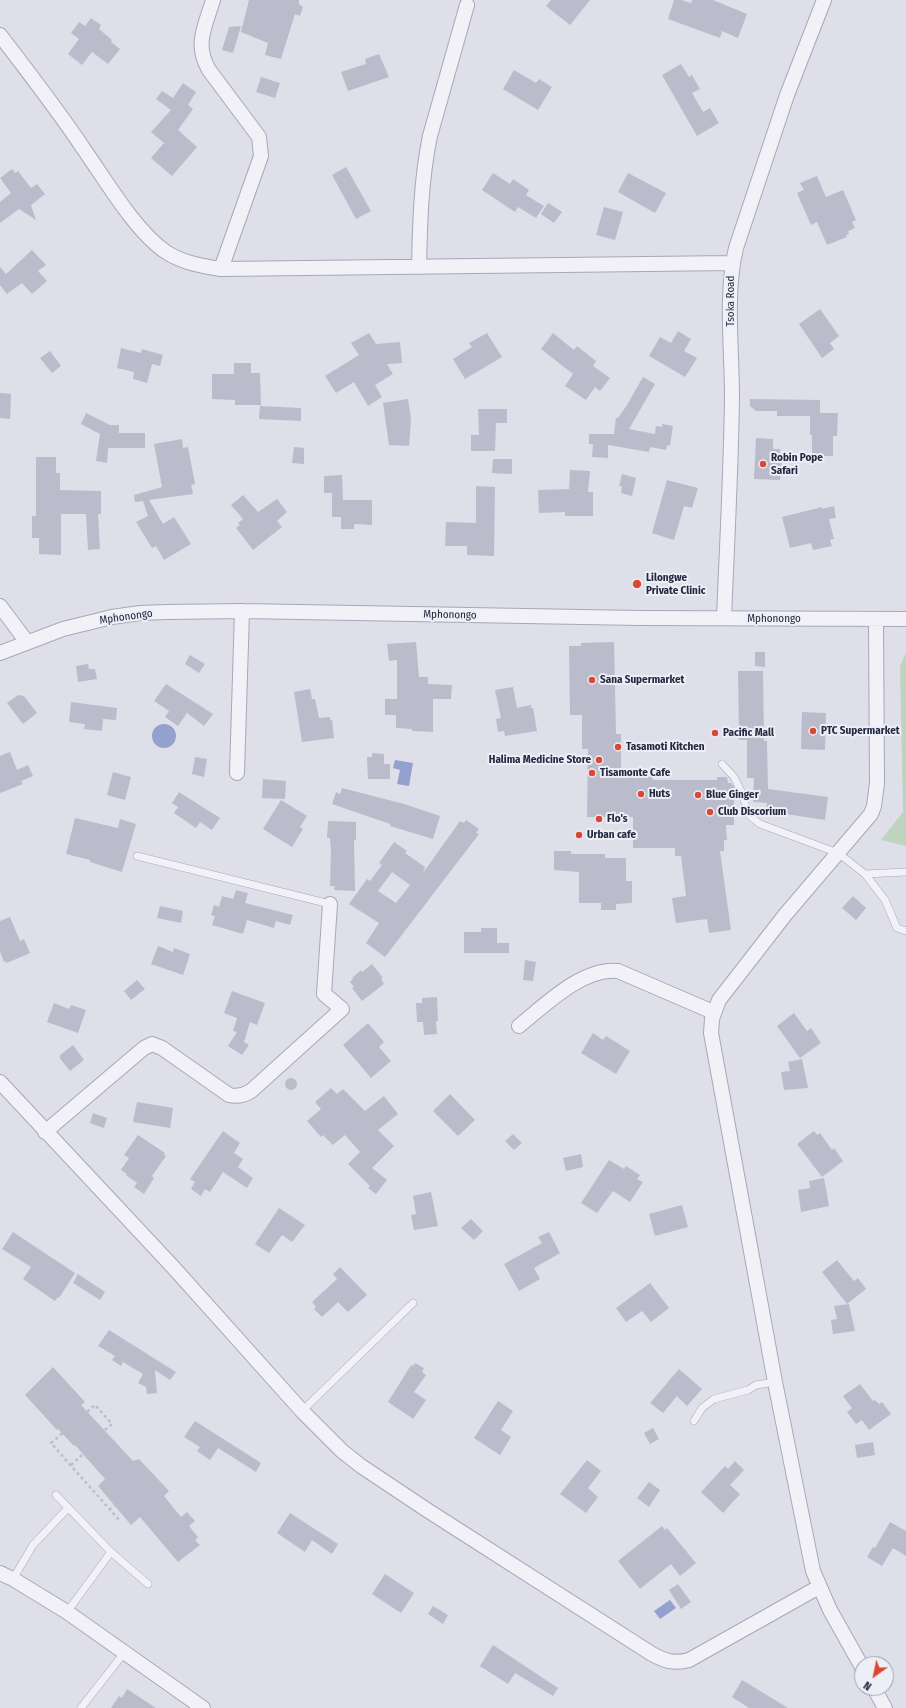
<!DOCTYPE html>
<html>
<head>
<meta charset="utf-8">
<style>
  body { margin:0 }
  #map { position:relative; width:906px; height:1708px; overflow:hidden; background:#dedfe9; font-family:"Fira Sans Condensed",sans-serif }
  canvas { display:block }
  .north { position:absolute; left:854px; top:1656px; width:40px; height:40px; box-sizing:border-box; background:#edeff6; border:1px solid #9d9fae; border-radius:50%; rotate:213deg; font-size:11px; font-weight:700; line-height:16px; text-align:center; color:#252841 }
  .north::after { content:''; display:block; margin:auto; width:14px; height:18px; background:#db4735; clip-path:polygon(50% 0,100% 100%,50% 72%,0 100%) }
</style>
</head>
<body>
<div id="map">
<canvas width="906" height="1708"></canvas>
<div class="north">N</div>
</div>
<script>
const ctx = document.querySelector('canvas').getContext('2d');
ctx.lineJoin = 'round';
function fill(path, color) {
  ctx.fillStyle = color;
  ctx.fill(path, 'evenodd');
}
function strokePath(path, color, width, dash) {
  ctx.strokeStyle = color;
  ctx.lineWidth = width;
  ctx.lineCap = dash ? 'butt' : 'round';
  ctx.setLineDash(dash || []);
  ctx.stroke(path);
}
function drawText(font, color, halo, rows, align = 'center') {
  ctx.font = font + ' "Fira Sans Condensed",sans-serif';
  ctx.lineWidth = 4;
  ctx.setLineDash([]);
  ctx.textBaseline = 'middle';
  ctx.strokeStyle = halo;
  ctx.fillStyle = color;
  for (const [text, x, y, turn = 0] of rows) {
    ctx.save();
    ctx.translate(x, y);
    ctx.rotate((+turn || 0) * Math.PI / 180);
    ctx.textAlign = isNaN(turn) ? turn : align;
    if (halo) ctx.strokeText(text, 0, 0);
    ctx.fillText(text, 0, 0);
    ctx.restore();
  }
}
const green = new Path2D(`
  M906,653V846L881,840L903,812L900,666Z`);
const water = new Path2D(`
  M152 736a12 12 0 1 1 24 0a12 12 0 1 1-24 0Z
  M395,760L413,763L409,786L397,784L400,770L393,768Z
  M670,1600L676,1608L660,1619L654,1611Z`);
const building = new Path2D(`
  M249,0H299V4L303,7L300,16L295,14L281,59L265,55L268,43L241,32Z
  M551,0H590L570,25L546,6Z
  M674,0H681L691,3L692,0H713L747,14L738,38L722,31L720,38L668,19Z
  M91,18L101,25L99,29L112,40L111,42L120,49L108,64L92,52L82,65L68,54L79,39L71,33L79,22L85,26Z
  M241,26L233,53L222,50L229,27Z
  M379,54L389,77L348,91L341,72L366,64L365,59Z
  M681,64L689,77L692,75L700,89L692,93L703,112L710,108L719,123L697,136L662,75Z
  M514,70L536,83L539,79L552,87L538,110L503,89Z
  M261,77L280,83L275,98L256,92Z
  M183,83L196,92L188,105L193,109L178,130L197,147L172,176L151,158L164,143L151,132L171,110L156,99L162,91L173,98Z
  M346,167L371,211L356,219L332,175Z
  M12,169L15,173L18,171L31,188L37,184L45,194L31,205L36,220L19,209L0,223V202L11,193L0,178Z
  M493,173L510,184L513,179L529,190L526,195L544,206L536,218L518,207L515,212L482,190Z
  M628,173L666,193L655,213L618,192Z
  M817,176L826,197L843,190L856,220L852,222L855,228L848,231L849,234L846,235L847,237L827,245L817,222L811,225L797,193L804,190L800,183Z
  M548,203L562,212L554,223L541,214Z
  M604,207L623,212L615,240L596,235Z
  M32,250L46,265L38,271L47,281L32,294L22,283L7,294L0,285V267L6,274Z
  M820,309L839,336L830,343L834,349L822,358L799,324Z
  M678,331L691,339L684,351L697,358L685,377L649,356L660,337L671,343Z
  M369,333L376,344L400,342L402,363L387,364L393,374L375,385L382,397L368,406L354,382L336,393L325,376L359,355L351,343Z
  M487,333L502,357L465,379L453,359L472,347L469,343Z
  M553,333L574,350L577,346L596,361L593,366L610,378L600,391L595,387L586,400L565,386L573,374L541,349Z
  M121,348L141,353L142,349L163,355L160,366L152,364L147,383L133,379L134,372L117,368Z
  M50,351L61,366L52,373L40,358Z
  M234,363H251V373H260L261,405H235V400L212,399V374H234Z
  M643,377L655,384L629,429L655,434L656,426L662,427V424L673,426L670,446L667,445L666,450L650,447L649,452L608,445V458L592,457L593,444H589V434H614L616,418H618L627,405Z
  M0,393L11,394L10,419L0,418Z
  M408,399L411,419L409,446L389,445L383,403Z
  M750,399L820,400V413H838L837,436H833V456H812V435H810V416H777V411H756L750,406Z
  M260,406L301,408V421L259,419Z
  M478,409H507V423H496L495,451H471V435H479Z
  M86,413L110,425H119V433H145V448H108L107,463L96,461L100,434L81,424Z
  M756,438L773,439V449H780V459H782L780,480L754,479Z
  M182,439L183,448L188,447L195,484L191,485L193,494L149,500L163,524L174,517L191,544L164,560L156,546L152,548L136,522L148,516L143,501L135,502L134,495L162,487L154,444Z
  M294,447L304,448V464L292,463Z
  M36,457H56V473H60V490L101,491V514H98L100,549L88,550L86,514H61V555L39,554V538H32V516H36Z
  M493,459H512V474L492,473Z
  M570,470L590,471L588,492H593V516H565V512L539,513L538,490L569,489Z
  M622,474L636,478L632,496L621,493L622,486H619Z
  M342,475L343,500H372V525L354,524V529H341V517H332V493H324V476Z
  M667,480L698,488L692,508L684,506L674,540L652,533Z
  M476,486L495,487L494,556L467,555V546H445L446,522L476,523Z
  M243,495L258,512L277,499L287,512L277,521L282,527L253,550L236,528L240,525L238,523L243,519L231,505Z
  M834,506L836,518L829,519L834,539L830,540L832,546L813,550L811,543L790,548L782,517L822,507V509Z
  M416,642L419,677H428V684L452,685L451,699H433V732L412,731V729L396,728V715H385V699H397V660L389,661L387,644Z
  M614,642L616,734H621V776H653V780H717V777H727L728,783H731L734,787V825H726L727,840H724V851H720L731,930L709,933L707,919L676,923L672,898L686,896L681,856H675V848H633V817H587L588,749H582V715H570L569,646H581V643Z
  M755,652H765V667L755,666Z
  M190,655L205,664L199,673L185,664Z
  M88,664L89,669H95L97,679L78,682L76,666Z
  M738,671H763L764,741H767L768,789L828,797L825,820L766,811L767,803L753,802L754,778H747V740H739Z
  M166,684L213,714L204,726L187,713L178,726L165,717L169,711L154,701Z
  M513,687L517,708L531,705V708H533L537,731L505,736L504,731L498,732L496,719L501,718L495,690Z
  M310,689L312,699H315L319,718L330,717V720H332L334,738L302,742L294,692Z
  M18,695L24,696L37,713L23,724L7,703Z
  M71,702L117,708L116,720L103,719L102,731L84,729L85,724L69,722Z
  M802,712L826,713L825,750L801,749Z
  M10,752L17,770L28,765L33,776L21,781L23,784L0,793V756Z
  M372,753L384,754V764H390V779H368L367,757H372Z
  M195,757L207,759L204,777L192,774Z
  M113,772L131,777L125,800L107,795Z
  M263,779L286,781L285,799L262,798Z
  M342,788L404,804L440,816L433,839L390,826V824L332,804L336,792L340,794Z
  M179,792L220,818L212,830L200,822L196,828L174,813L178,807L172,803Z
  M281,800L307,816L300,827L303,829L292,847L263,829Z
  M75,818L118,828L120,819L136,824L122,872L90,862V860L66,854Z
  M466,820L479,829L476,833L479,834L385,957L366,943L379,923L349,904L367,879L370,881L382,865L379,863L394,842L407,851L405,853L425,867L423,873L460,821L464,823ZM392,872L410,885L396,903L378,891Z
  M328,821L356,822V840H354L355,891L334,890L335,886H330L331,851L330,838H327Z
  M554,851H571V854H605V858H626V881H632V903L616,904V910H601V903H579V872L554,870Z
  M236,890L248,893L245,903L293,915L290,925L276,921L274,928L247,920L243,934L212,925L215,916L211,915L214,905L219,907L222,896L233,899Z
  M853,896L866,908L856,920L842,908Z
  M160,906L183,911L181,923L157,918Z
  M10,917L20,941L24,939L30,953L7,963L6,961L4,962L0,952V921Z
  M481,928H497V943H509V953H464V932H481Z
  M158,946L173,952L174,948L190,954L183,975L151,964Z
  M525,960L536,962L533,981L523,980Z
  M372,964L383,978L381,979L384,984L362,1001L352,988L354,987L350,982L353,979L352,978L361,970L362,972Z
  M137,980L145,989L131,1000L124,991Z
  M232,991L265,1003L257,1025L250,1022L244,1042L249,1045L242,1055L228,1046L237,1032L233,1031L237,1018L224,1013Z
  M437,997L438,1021H436L437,1034L424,1035L423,1022H417L416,1003H422V998Z
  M54,1003L69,1009L71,1005L86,1010L78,1033L47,1022Z
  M794,1013L807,1031L811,1028L821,1043L800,1058L777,1026Z
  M368,1023L384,1042L379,1047L391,1061L371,1078L343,1045Z
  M593,1033L603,1040L606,1036L630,1051L616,1074L581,1053Z
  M73,1045L84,1060L70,1071L59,1057L61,1056L60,1055Z
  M802,1059L808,1088L784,1090L781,1072L790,1071L788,1062Z
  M285 1084a6 6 0 1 1 12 0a6 6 0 1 1-12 0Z
  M331,1088L337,1094L343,1089L365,1111L384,1096L398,1114L378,1130L394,1146L372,1168L387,1180L376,1194L368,1188L370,1186L348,1164L360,1152L345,1135L333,1145L323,1135L321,1137L307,1121L321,1109L315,1102Z
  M450,1094L475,1120L458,1136L433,1111Z
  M137,1102L173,1108L170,1128L133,1122Z
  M93,1113L107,1118L104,1128L90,1123Z
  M223,1131L240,1143L234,1153L243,1159L238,1167L253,1178L247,1188L223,1172L210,1192L205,1189L201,1196L191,1189L195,1182L190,1179Z
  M814,1131L817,1135L820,1133L832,1150L834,1148L843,1161L822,1177L797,1144Z
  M513,1134L522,1143L514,1150L505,1141Z
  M138,1135L165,1153L164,1155L166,1156L152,1176L154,1178L144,1194L134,1187L137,1183L126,1175L127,1174L121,1170L129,1158L124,1155Z
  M581,1154L583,1167L566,1171L563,1158Z
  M609,1160L624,1169L626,1166L640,1175L637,1179L643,1182L630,1202L613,1191L597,1213L581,1203Z
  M824,1178L829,1206L801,1212L798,1190L810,1188L809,1181Z
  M431,1192L438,1226L414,1230L411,1215L416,1214L413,1196Z
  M682,1205L688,1227L655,1236L649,1214Z
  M279,1208L305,1225L292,1242L282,1235L269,1253L255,1244Z
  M471,1219L483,1231L474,1240L461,1228Z
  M13,1232L75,1273L59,1298L58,1297L55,1301L23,1279L31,1267L2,1249Z
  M549,1232L560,1253L534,1268L540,1279L519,1291L504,1264L542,1243L538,1237Z
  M837,1260L854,1281L858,1278L866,1289L847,1304L822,1272Z
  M340,1267L367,1295L348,1312L338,1302L322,1317L314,1309L316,1307L312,1302L337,1279L333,1274Z
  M78,1274L105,1292L100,1300L73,1283Z
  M650,1283L669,1308L651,1322L642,1311L626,1322L616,1308Z
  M849,1304L855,1331L833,1334L831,1320L837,1319L834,1306Z
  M109,1330L176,1372L170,1380L155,1370L157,1393L147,1394L146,1387L138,1383L143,1374L123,1362L121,1366L112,1360L115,1356L98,1346Z
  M415,1363L424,1368L422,1372L426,1375L414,1392L426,1400L413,1419L388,1402L411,1365L413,1366Z
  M53,1367L85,1402L81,1405L133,1461L139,1459L169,1491L164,1496L181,1517L187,1512L195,1521L189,1526L198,1537L195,1540L200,1545L178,1562L140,1517L131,1525L98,1486L105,1479L75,1445L74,1446L58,1429L57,1430L25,1395Z
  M679,1369L702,1389L687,1406L677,1396L663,1413L650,1403Z
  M860,1384L873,1401L875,1400L879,1404L882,1402L891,1414L869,1430L862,1420L856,1424L847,1412L852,1408L843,1396Z
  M498,1401L513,1411L501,1430L511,1437L500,1455L474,1438Z
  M195,1421L261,1463L256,1472L218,1448L210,1460L197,1451L200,1447L184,1437Z
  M653,1428L659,1439L650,1444L644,1433Z
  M873,1442L875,1455L857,1458L855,1445Z
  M587,1460L601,1471L588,1488L598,1497L586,1513L560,1494Z
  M735,1461L744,1470L730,1485L740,1494L723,1513L701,1492L725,1466L728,1469Z
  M649,1482L660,1490L649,1507L637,1498Z
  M290,1513L338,1544L332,1554L312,1540L305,1552L277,1533Z
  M890,1522L906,1531V1556L893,1548L882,1566L867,1557L873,1547L875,1548Z
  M662,1526L665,1530L667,1528L696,1563L680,1576L671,1564L640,1589L618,1561Z
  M385,1574L414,1593L401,1613L372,1594Z
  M678,1584L691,1602L681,1609L669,1590Z
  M433,1606L448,1615L443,1624L428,1614Z
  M493,1645L558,1688L553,1696L515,1673L508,1684L480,1666Z
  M742,1680L788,1708H749L732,1697Z
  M127,1689L156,1708H111L119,1696L122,1698Z`);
const path = new Path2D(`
  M105,1430L112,1424L95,1405L51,1443L120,1521
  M71,1465L83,1454
  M109,1510L114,1506`);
const lane = new Path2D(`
  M722,764L734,777L741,791L749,815L760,824L838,853L865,874L906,872
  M137,856L330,904
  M865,874L885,900L897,928L906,931
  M302,1411L413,1303
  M694,1421L702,1408L714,1399L748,1390L756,1385L775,1382
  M56,1495L111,1552L148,1584
  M13,1579L33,1545L68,1508
  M67,1612L111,1552
  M81,1708L124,1653`);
const street = new Path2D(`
  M213,0C205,27 194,44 209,70L259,137L261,156L221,269
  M0,35C28,72 57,109 83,148C105,179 135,231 166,252C183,263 202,266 221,269L732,263
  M419,267C420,223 421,179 430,136L467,5
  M0,606L27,642
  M724,618C727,545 731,471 732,397C732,349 725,294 736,248L787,95L824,0
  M0,653L63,629L112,617L140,613L166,612L242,611L639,618L906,619
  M237,773L242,611
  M519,1026C545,1005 583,967 618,971L713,1012
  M0,1082L173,1267L302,1411L342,1451L361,1466L427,1510L652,1654C665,1661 674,1664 689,1660L819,1587
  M45,1132L144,1048L152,1044L162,1048L229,1095C237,1097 243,1096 251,1091L342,1009L324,994L330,904
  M0,1573L13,1579L67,1612L203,1708
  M862,1667L830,1610L813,1571L775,1382L711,1033L712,1019L719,1000L785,915L871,814L874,806L877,783L876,620
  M874,1688L885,1708`);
const markers = [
  [763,464,4,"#db4735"],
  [637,584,5,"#db4735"],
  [592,680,4,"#db4735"],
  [813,731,4,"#db4735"],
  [715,733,4,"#db4735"],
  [618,747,4,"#db4735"],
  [599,760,4,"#db4735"],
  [592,773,4,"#db4735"],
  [641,794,4,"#db4735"],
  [698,795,4,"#db4735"],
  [710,812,4,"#db4735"],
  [599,819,4,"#db4735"],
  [579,835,4,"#db4735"]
];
const streetNames = [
  ["Tsoka Road",731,301,-90],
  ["Mphonongo",450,615,1],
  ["Mphonongo",126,617,-8],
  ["Mphonongo",774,619]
];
const poiNames = [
  ["Robin Pope",771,458],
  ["Safari",771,471],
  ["Lilongwe",646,578],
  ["Private Clinic",646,591],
  ["Sana Supermarket",600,680],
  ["PTC Supermarket",821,731],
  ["Pacific Mall",723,733],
  ["Tasamoti Kitchen",626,747],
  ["Halima Medicine Store",591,760,"right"],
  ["Tisamonte Cafe",600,773],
  ["Huts",649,794],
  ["Blue Ginger",706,795],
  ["Club Discorium",718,812],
  ["Flo's",607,819],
  ["Urban cafe",587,835]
];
fill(green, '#bed4be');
fill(water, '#95a1cd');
fill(building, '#babccc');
strokePath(lane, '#a6a8b7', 8);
strokePath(street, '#a6a8b7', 16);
strokePath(path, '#bcbdc8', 2.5, [3, 3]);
strokePath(lane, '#f1f1f7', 7);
strokePath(street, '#f1f1f7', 14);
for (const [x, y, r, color] of markers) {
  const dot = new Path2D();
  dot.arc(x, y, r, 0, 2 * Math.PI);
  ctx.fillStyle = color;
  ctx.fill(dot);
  strokePath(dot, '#edeff6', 1.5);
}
drawText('11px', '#252841', '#edeff6', streetNames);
drawText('bold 11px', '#252841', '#edeff6', poiNames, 'left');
</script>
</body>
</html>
